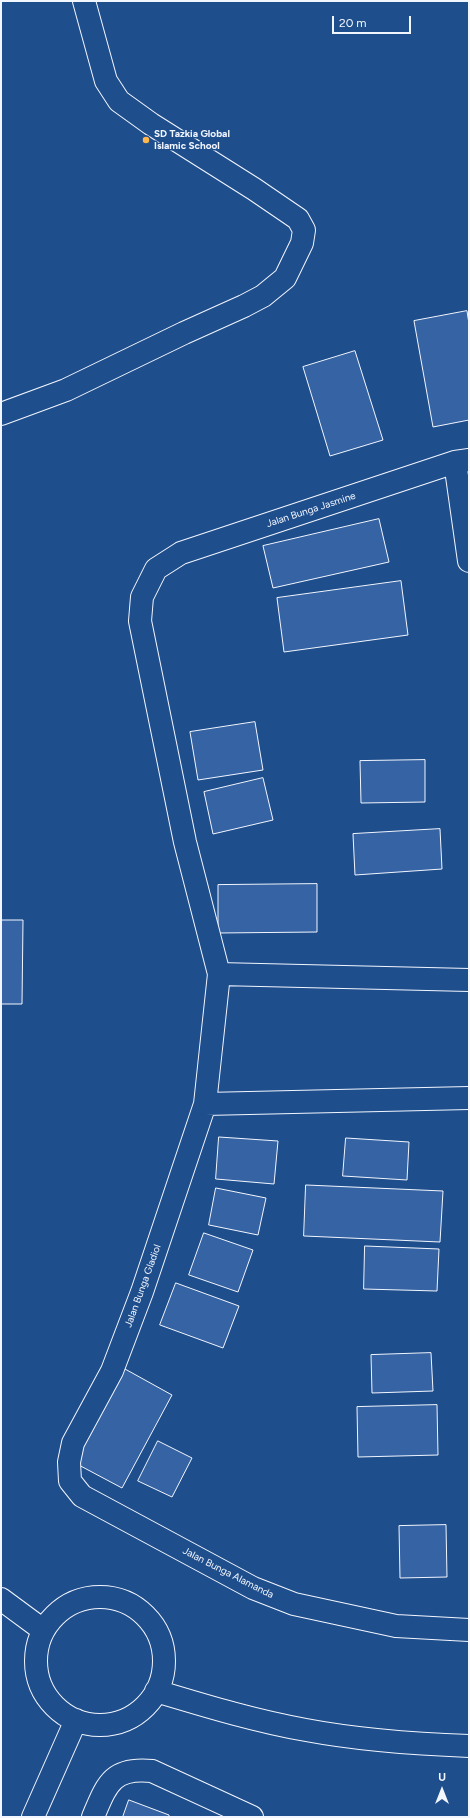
<!DOCTYPE html>
<html>
<head>
<meta charset="utf-8">
<style>
  body { margin:0 }
  #map { position:relative; width:470px; height:1818px; overflow:hidden; background:#1f4e8c; font-family:Figtree,sans-serif }
  canvas { display:block }
  .frame { position:absolute; inset:0; border:2px solid #f2f6ff; pointer-events:none }
  .north { position:absolute; left:422px; top:1770px; width:40px; height:40px; -webkit-text-stroke:3px #1f4e8c; paint-order:stroke; rotate:0deg; font-size:11px; font-weight:700; line-height:16px; text-align:center; color:#f2f6ff }
  .north::after { content:''; display:block; margin:auto; width:14px; height:18px; background:#f2f6ff; clip-path:polygon(50% 0,100% 100%,50% 72%,0 100%) }
  .scale { position:absolute; left:332px; top:16px; width:79px; height:18px; box-sizing:border-box; border:2px solid #f2f6ff; border-top:0; padding-left:5px; font-size:12px; line-height:14px; white-space:nowrap; color:#f2f6ff; -webkit-text-stroke:3px #1f4e8c; paint-order:stroke }
</style>
</head>
<body>
<div id="map">
<canvas width="470" height="1818"></canvas>
<div class="frame"></div>
<div class="north">U</div>
<div class="scale">20 m</div>
</div>
<script>
const ctx = document.querySelector('canvas').getContext('2d');
ctx.lineJoin = 'round';
function fill(path, color) {
  ctx.fillStyle = color;
  ctx.fill(path, 'evenodd');
}
function strokePath(path, color, width, dash) {
  ctx.strokeStyle = color;
  ctx.lineWidth = width;
  ctx.lineCap = dash ? 'butt' : 'round';
  ctx.setLineDash(dash || []);
  ctx.stroke(path);
}
function drawText(font, color, halo, rows, align = 'center') {
  ctx.font = font + ' Figtree,sans-serif';
  ctx.lineWidth = 3;
  ctx.setLineDash([]);
  ctx.textBaseline = 'middle';
  ctx.strokeStyle = halo;
  ctx.fillStyle = color;
  for (const [text, x, y, turn = 0] of rows) {
    ctx.save();
    ctx.translate(x, y);
    ctx.rotate((+turn || 0) * Math.PI / 180);
    ctx.textAlign = isNaN(turn) ? turn : align;
    if (halo) ctx.strokeText(text, 0, 0);
    ctx.fillText(text, 0, 0);
    ctx.restore();
  }
}
const building = new Path2D(`
  M467,311L469,324V420L433,427L414,321Z
  M355,351L383,440L330,456L303,367Z
  M379,519L389,562L273,588L263,546Z
  M401,581L408,635L284,652L277,598Z
  M255,722L263,770L198,780L190,732Z
  M425,760V802L361,803L360,761Z
  M263,778L273,820L213,834L204,792Z
  M440,829L442,869L355,875L353,834Z
  M317,884V932L218,933V885Z
  M1,920H23L22,1004H1Z
  M219,1137L278,1141L274,1184L216,1179Z
  M346,1138L409,1142L407,1180L343,1176Z
  M306,1185L443,1191L440,1242L304,1236Z
  M216,1188L266,1198L258,1235L209,1225Z
  M204,1233L253,1250L238,1292L189,1275Z
  M365,1246L439,1249L437,1291L364,1289Z
  M176,1283L239,1306L223,1348L160,1325Z
  M431,1353L433,1391L372,1393L371,1355Z
  M125,1369L172,1395L122,1488L75,1463Z
  M437,1405L438,1455L358,1457L357,1407Z
  M158,1441L192,1458L172,1497L138,1481Z
  M446,1525L447,1577L400,1578L399,1526Z
  M129,1800L169,1815V1817H123Z`);
const minor = new Path2D(`
  M1,414L66,390L184,333L244,306L263,296L285,278L302,243L304,230L298,219L254,189L151,124L119,101L106,81L84,1
  M455,462L469,561
  M219,974L185,842L140,621L142,597L156,569L181,553L455,462L469,460
  M469,980L219,974L205,1104L142,1292L112,1371L73,1443L69,1462L70,1481L82,1496L253,1588L294,1604L396,1626L469,1630
  M205,1104L469,1098
  M36 1661a64 64 0 1 1 128 0a64 64 0 1 1-128 0Z
  M1,1599L43,1630
  M156,1691C206,1706 255,1721 306,1730C359,1740 415,1744 469,1746
  M33,1817L76,1720
  M93,1817C107,1784 112,1767 152,1771L252,1817`);
const markers = [
  [146,140,4,"#ffb74d"]
];
const poiNames = [
  ["SD Tazkia Global",154,134],
  ["Islamic School",154,146]
];
const streetNames = [
  ["Jalan Bunga Jasmine",311,510,-18],
  ["Jalan Bunga Gladiol",143,1286,-70],
  ["Jalan Bunga Alamanda",228,1573,27]
];
fill(building, '#3563a3');
strokePath(building, '#f2f6ff', 1);
strokePath(minor, '#f2f6ff', 24);
strokePath(minor, '#1f4e8c', 22);
for (const [x, y, r, color] of markers) {
  const dot = new Path2D();
  dot.arc(x, y, r, 0, 2 * Math.PI);
  ctx.fillStyle = color;
  ctx.fill(dot);
  strokePath(dot, '#1f4e8c', 1.5);
}
drawText('bold 10px', '#f2f6ff', '#1f4e8c', poiNames, 'left');
drawText('10px', '#f2f6ff', '#1f4e8c', streetNames);
</script>
</body>
</html>
